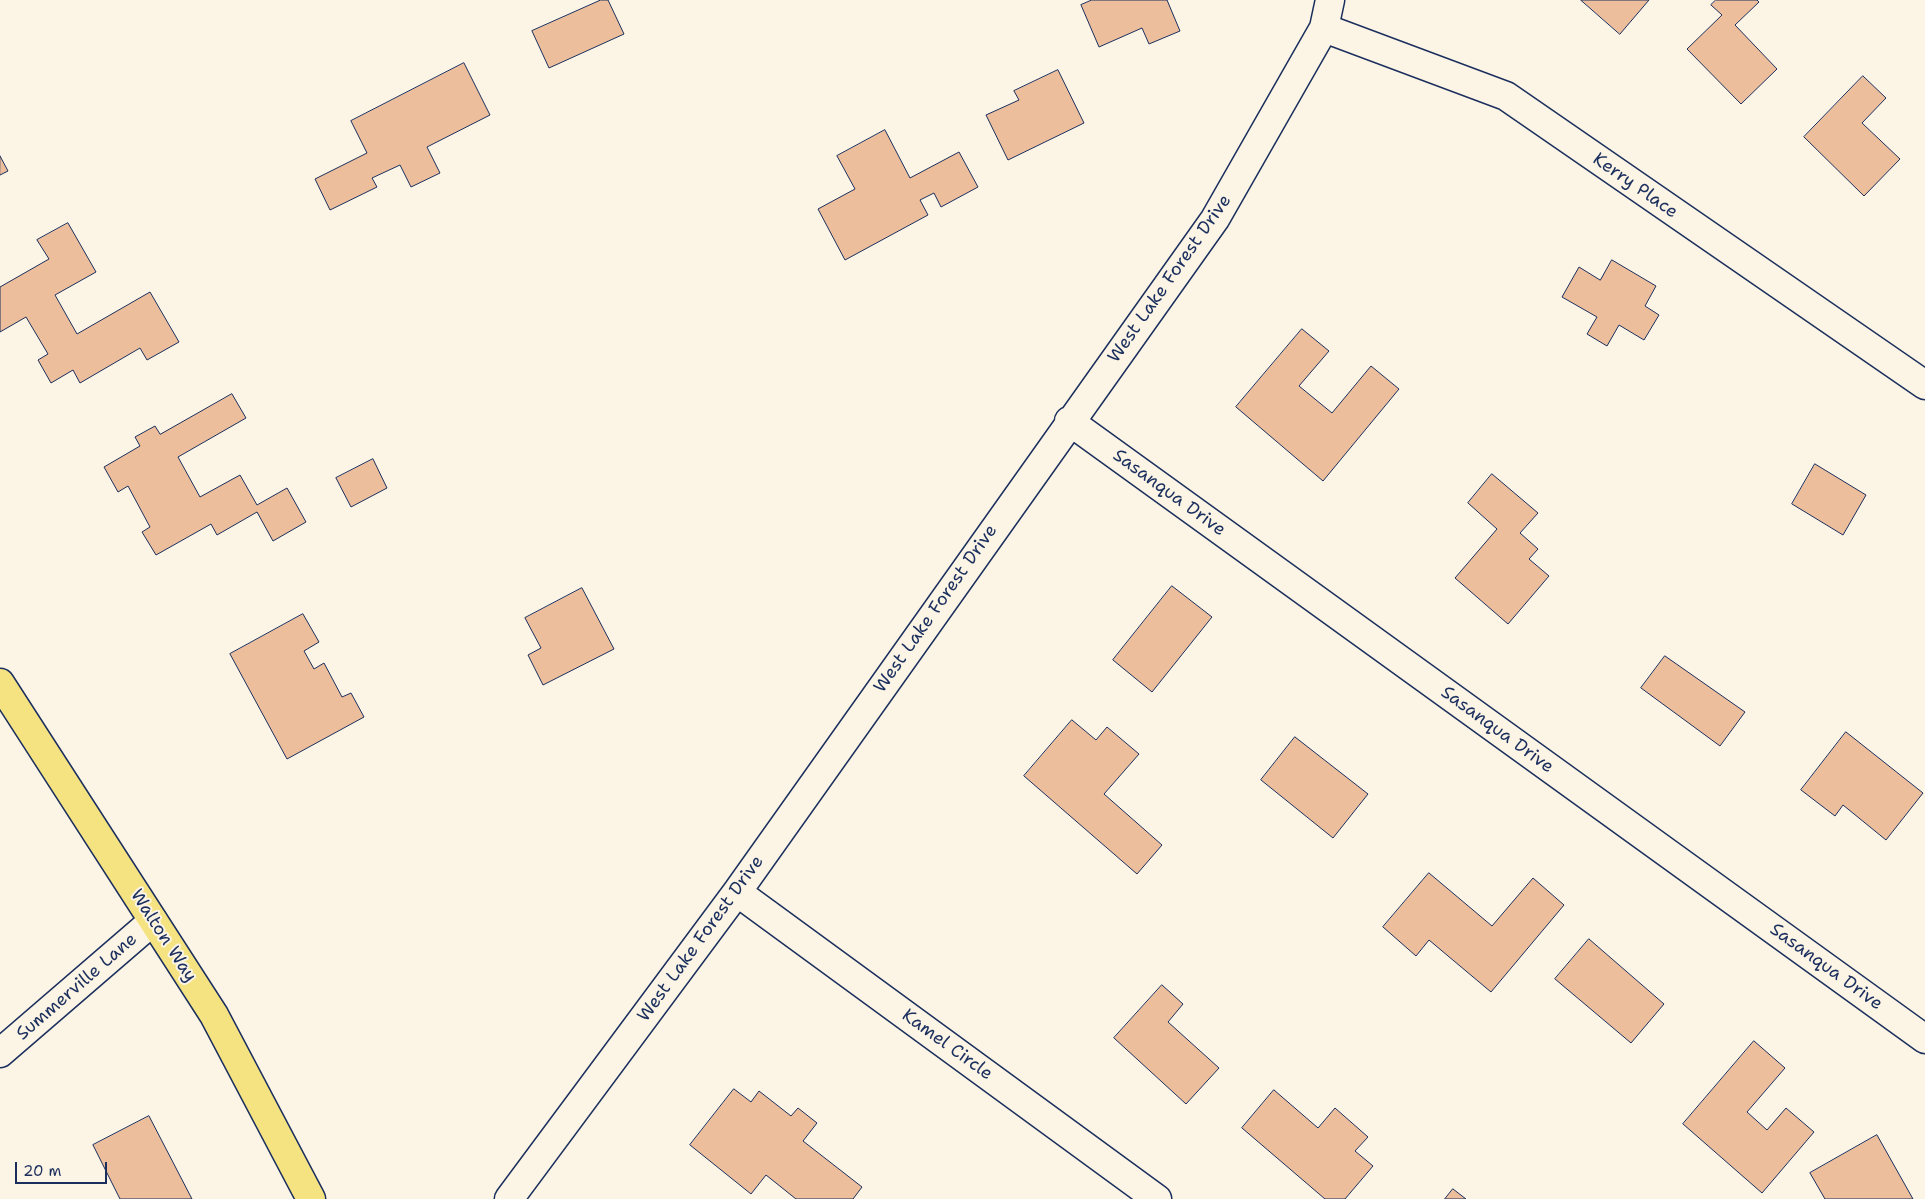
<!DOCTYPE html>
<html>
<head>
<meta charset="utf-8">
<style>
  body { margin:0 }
  #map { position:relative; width:1925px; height:1199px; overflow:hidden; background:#fcf5e5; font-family:"Shantell Sans",sans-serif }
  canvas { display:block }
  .scale { position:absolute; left:15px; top:1162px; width:92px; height:22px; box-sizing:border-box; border:2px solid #1b2f5e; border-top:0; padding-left:6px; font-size:15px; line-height:18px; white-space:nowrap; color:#1b2f5e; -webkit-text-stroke:4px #fcf5e5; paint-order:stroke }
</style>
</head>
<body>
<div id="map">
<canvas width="1925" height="1199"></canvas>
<div class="scale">20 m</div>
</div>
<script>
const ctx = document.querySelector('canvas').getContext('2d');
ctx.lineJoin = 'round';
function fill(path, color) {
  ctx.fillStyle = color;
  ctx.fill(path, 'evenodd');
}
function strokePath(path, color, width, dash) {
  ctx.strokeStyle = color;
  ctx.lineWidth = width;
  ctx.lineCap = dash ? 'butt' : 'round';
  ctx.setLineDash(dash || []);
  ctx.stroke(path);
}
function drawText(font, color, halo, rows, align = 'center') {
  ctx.font = font + ' "Shantell Sans",sans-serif';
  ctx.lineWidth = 4;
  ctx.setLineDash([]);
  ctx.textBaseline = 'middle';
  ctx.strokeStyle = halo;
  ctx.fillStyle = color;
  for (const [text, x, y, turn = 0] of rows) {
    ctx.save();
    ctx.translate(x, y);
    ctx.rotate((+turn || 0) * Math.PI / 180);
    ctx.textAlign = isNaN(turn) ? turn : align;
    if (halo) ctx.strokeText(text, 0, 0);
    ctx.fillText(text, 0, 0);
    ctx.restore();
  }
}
const building = new Path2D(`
  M601,0H608L624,34L549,68L532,31Z
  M1092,0H1167L1180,31L1149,44L1142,28L1099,47L1081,5Z
  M1581,0H1649L1620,34Z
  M1716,0H1757L1759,2L1735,25L1777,69L1741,104L1687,49L1722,15L1711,5Z
  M464,63L490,115L427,147L440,173L411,187L400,165L372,178L377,187L330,210L315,179L367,153L351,121Z
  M1058,70L1084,123L1008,160L986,115L1019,100L1014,91Z
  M1863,76L1886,98L1862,123L1900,159L1864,196L1804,137Z
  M885,130L910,178L959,152L978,187L941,207L934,193L920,200L928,215L845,260L818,209L855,189L837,156Z
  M0,156L8,171L0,175Z
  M68,223L96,272L55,295L77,334L150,292L179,342L147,360L140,348L80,383L73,370L51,383L38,360L48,354L26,317L0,332V287L49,259L37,240Z
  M1612,260L1656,286L1645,306L1659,315L1644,340L1619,325L1607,346L1587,334L1597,317L1562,297L1579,267L1600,280Z
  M1302,329L1329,351L1299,386L1332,413L1371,366L1399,389L1323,481L1236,407Z
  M232,394L246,418L178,457L200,497L240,475L257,505L287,488L306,522L273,541L257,512L217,535L211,524L156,555L142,532L150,527L128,486L118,492L104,467L140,446L135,437L155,426L160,434Z
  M373,459L387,488L351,507L336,478Z
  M1815,464L1866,495L1843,535L1792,504Z
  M1492,474L1538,513L1520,533L1538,549L1529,559L1549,576L1508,624L1455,578L1497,529L1468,503Z
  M1172,586L1212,617L1152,692L1113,660Z
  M582,588L614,649L543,685L528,655L541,648L525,618Z
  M303,614L319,642L304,651L314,669L324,663L342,697L351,693L364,717L287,759L230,654Z
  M1665,656L1745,712L1720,746L1641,688Z
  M1072,720L1096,740L1107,727L1139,754L1104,794L1162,845L1137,874L1024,776Z
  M1846,732L1923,793L1886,840L1843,805L1835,816L1801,790Z
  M1295,737L1368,794L1333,838L1261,780Z
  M1429,873L1492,926L1533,878L1564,905L1491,992L1429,940L1416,956L1383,927Z
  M1589,939L1664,1004L1631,1043L1555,979Z
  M1162,985L1183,1004L1168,1022L1219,1068L1186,1104L1114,1038Z
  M1754,1041L1785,1068L1747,1112L1767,1130L1786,1108L1814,1132L1762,1193L1683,1124Z
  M734,1089L751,1102L759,1091L791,1116L798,1108L817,1123L803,1141L862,1187L853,1199H796L766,1175L751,1194L690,1145Z
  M1274,1090L1318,1128L1335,1108L1368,1137L1355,1151L1373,1166L1345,1199H1325L1242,1128Z
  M149,1116L192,1199H120L93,1145Z
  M1877,1135L1913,1199H1825L1810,1173Z
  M1453,1189L1466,1199H1445Z`);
const minor = new Path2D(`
  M1324,28L1506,96L1925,385
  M1069,421L1925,1039
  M737,892L1157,1199
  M0,1053L153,921
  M509,1199L737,892L1215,219L1324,28L1330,0`);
const major = new Path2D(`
  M0,683L214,1015L311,1199`);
const streetNames = [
  ["Kerry Place",1635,186,35],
  ["West Lake Forest Drive",1170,279,-55],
  ["Sasanqua Drive",1169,493,36],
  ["West Lake Forest Drive",936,609,-55],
  ["Sasanqua Drive",1497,730,36],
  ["Walton Way",163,936,57],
  ["West Lake Forest Drive",701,939,-54],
  ["Sasanqua Drive",1826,967,36],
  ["Summerville Lane",77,987,-41],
  ["Kamel Circle",947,1045,36]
];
fill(building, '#ecbe9b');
strokePath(building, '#1b2f5e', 1);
strokePath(minor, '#1b2f5e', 31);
strokePath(major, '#1b2f5e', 31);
strokePath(minor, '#fcf5e5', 28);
strokePath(major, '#f5e382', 28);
drawText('18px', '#1b2f5e', '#fcf5e5', streetNames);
</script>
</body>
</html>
